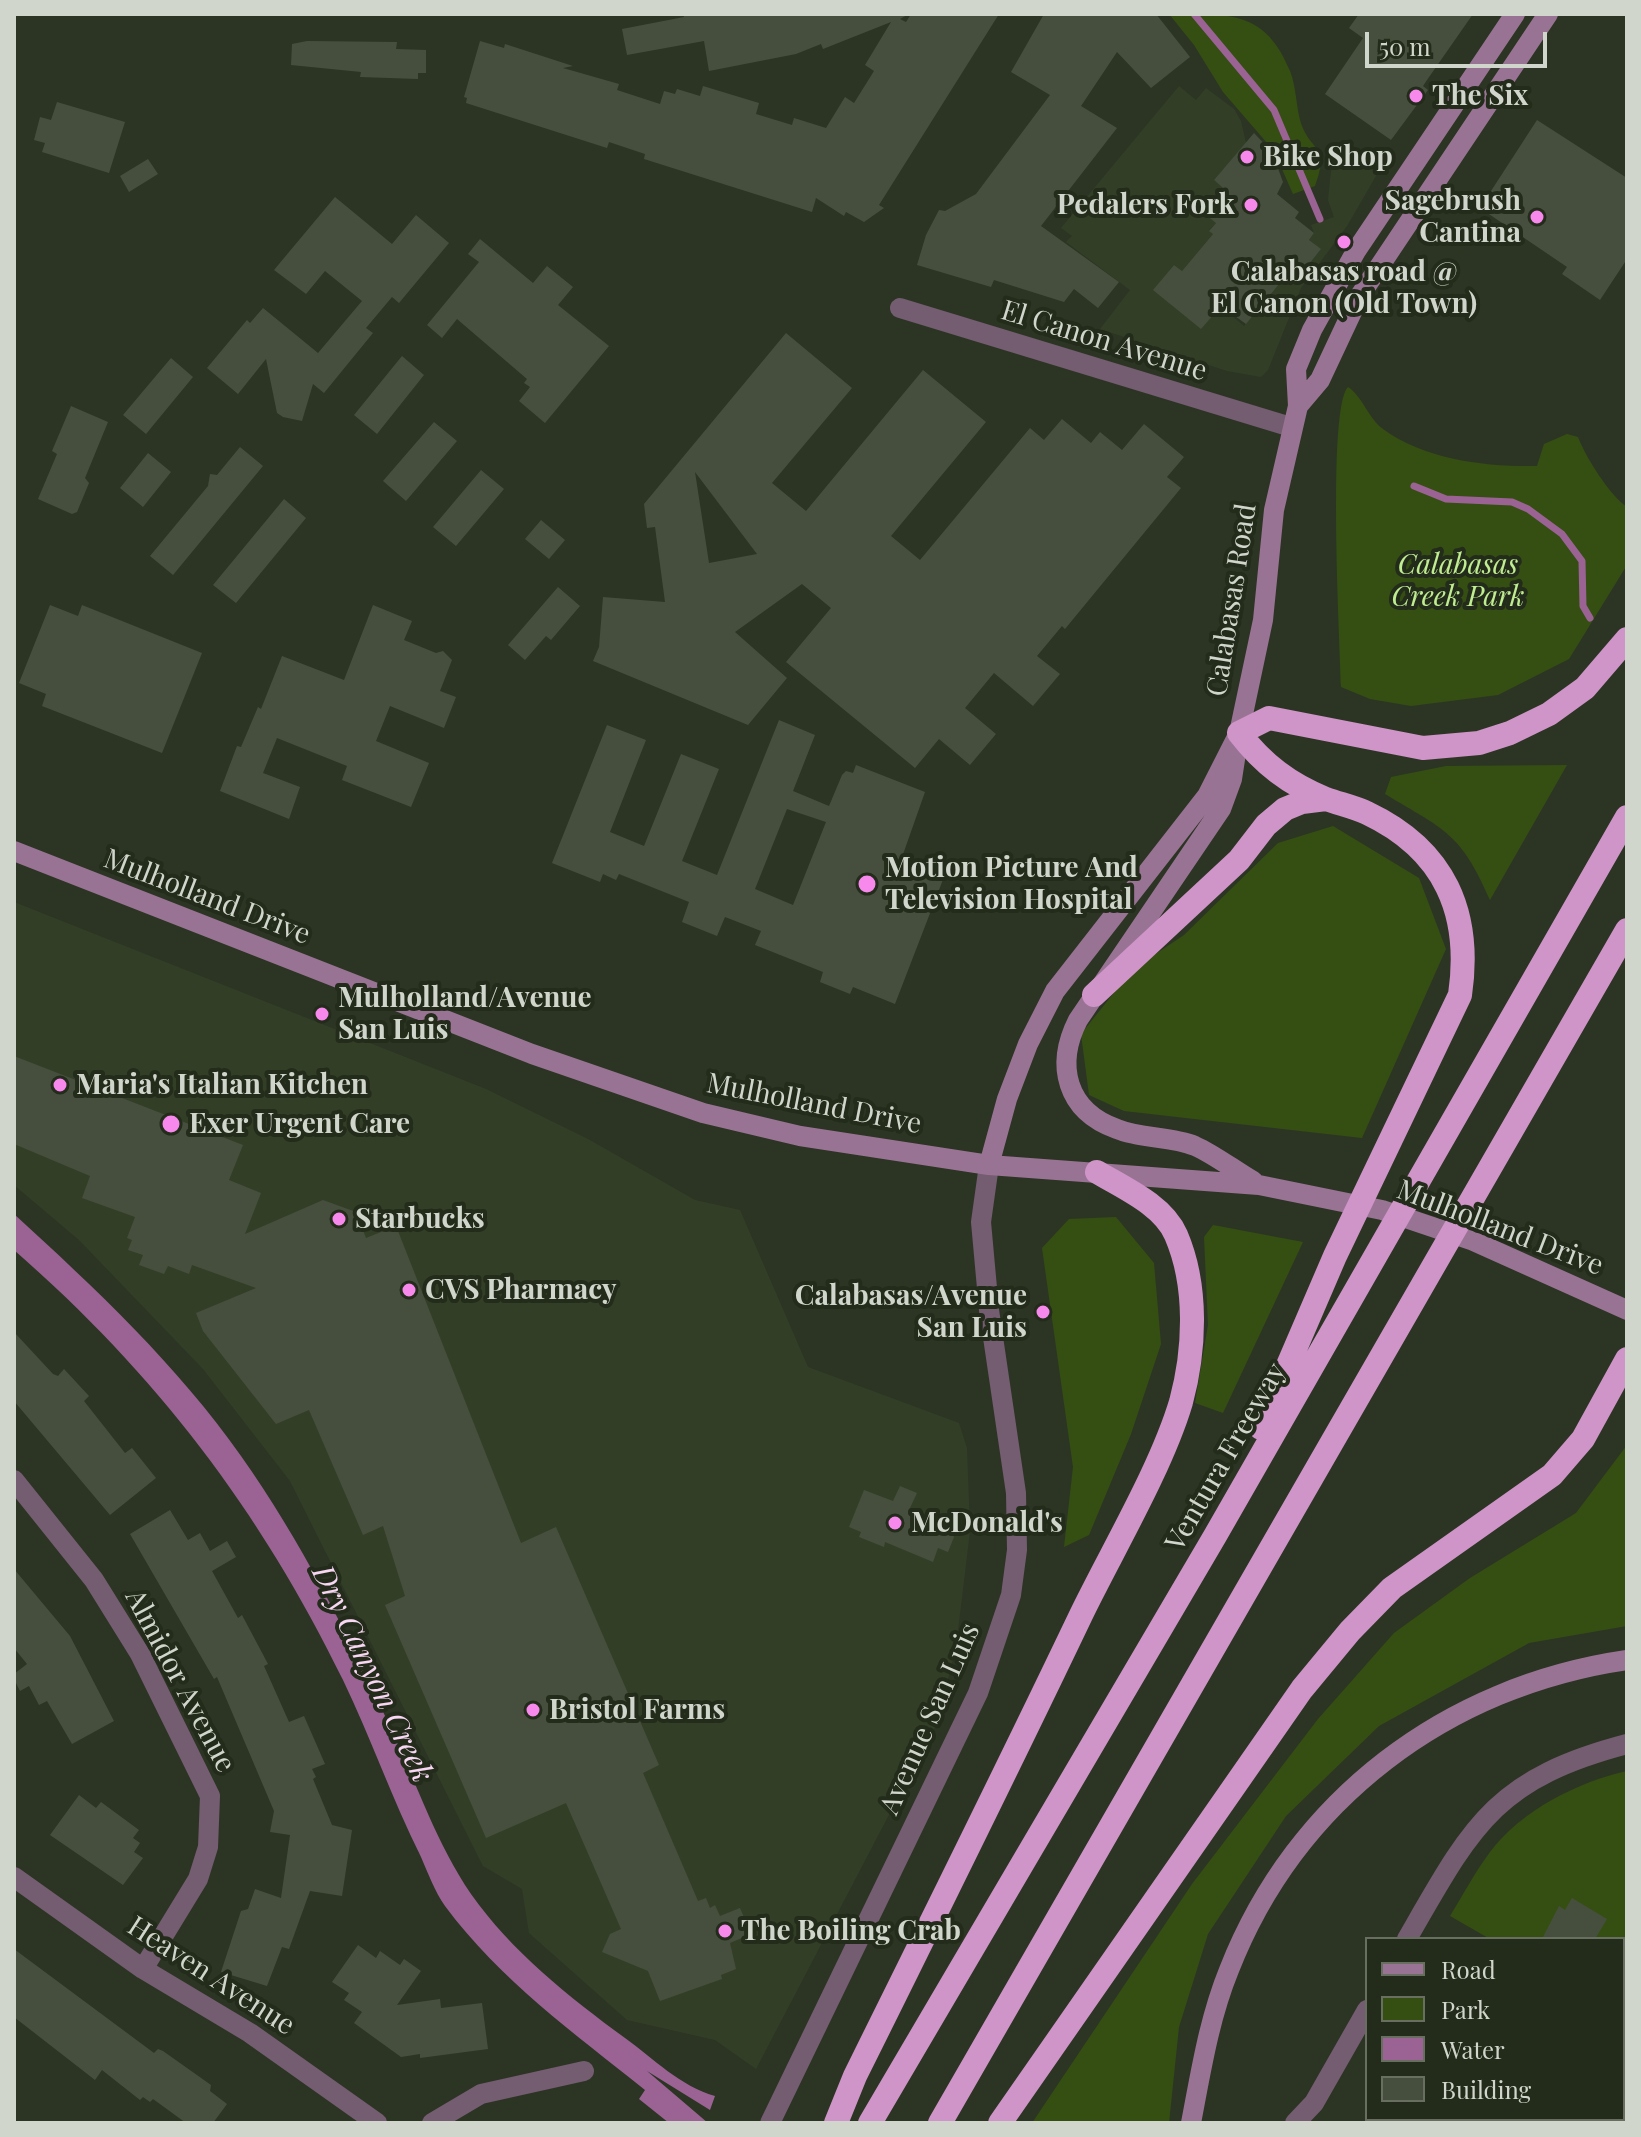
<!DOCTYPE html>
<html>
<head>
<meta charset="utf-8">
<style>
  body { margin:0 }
  #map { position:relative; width:1641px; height:2137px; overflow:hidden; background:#2c3524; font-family:"Playfair Display",serif }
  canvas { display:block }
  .frame { position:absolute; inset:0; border:16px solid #d0d6cb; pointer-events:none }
  .legend { position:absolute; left:1365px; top:1937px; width:260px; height:184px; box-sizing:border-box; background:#232b1a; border:2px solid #686f61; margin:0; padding:10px 14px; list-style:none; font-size:24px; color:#d0d6cb }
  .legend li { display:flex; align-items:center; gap:16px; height:40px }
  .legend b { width:40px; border:2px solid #686f61 }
  .scale { position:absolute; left:1365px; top:32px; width:182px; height:36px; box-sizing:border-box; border:4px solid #d0d6cb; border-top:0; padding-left:10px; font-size:24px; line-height:28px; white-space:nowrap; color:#d0d6cb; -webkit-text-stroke:6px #232b1a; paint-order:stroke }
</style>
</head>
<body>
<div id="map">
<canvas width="1641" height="2137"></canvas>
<div class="frame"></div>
<ul class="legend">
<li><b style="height:10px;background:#997394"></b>Road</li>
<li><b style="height:22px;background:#354f13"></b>Park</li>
<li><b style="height:22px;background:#9a6394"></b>Water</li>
<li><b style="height:22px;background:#464f3d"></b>Building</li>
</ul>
<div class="scale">50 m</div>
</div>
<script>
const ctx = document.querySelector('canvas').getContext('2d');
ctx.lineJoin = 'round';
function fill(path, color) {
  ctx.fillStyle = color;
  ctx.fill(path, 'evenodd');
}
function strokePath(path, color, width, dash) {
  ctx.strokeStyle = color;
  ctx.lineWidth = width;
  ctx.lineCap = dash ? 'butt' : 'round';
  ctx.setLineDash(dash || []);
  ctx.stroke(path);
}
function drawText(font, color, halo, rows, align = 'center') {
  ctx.font = font + ' "Playfair Display",serif';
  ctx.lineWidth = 8;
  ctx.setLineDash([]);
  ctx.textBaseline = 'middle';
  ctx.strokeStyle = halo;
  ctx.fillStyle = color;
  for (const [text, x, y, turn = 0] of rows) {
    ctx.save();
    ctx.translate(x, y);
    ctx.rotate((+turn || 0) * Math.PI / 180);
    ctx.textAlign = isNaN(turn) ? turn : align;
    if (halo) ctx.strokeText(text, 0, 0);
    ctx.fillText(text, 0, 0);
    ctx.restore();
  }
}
const built = new Path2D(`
  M1179,86L1196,100L1206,88L1234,109L1241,121L1246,143L1214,180L1223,188L1210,203L1216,223L1209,230L1213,234L1182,271L1174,265L1160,282L1220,306L1244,326L1267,299L1285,269L1298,278L1320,250L1309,240L1314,233L1311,225L1334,217L1328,200L1331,171L1350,149L1380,169L1347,226L1301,288L1268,370L1261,377L1227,371L1100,329L1130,290L1066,242L1072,236L1061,228Z
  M14,902L486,1089L588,1139L695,1200L740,1210L808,1367L959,1423L967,1448L970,1531L956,1647L937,1723L756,2069L715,2040L627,2020L529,1933L522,1889L483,1866L290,1481L203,1369L79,1240L14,1185Z`);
const green = new Path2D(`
  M1169,14C1227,14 1265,9 1290,71C1296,86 1296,104 1300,120C1309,152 1331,144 1315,186L1293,194L1274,151L1223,92L1194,45Z
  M1348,387C1362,396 1369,419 1383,429C1425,460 1487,467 1537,466L1544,444L1567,434L1578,437C1585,456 1610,496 1627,507V565L1569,659L1498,695L1411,706L1370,699L1341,687C1340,642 1327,408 1348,387Z
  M1567,765L1490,900C1461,833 1445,830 1385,794L1391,777L1446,766Z
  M1333,826L1419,878L1446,949L1362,1138L1124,1111L1089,1095L1081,1034L1133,969L1184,935L1278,843Z
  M1116,1217L1154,1263L1161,1344L1131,1434L1089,1535L1064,1547L1073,1467L1042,1248L1069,1219Z
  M1213,1225L1303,1242L1223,1413L1195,1403L1208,1325L1204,1237Z
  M1627,1445V1626L1529,1643L1379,1726L1286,1816L1208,1934L1179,2027L1169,2123H1032L1192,1884L1318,1719L1394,1633L1470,1578L1576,1513Z
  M1627,1771V2019L1623,2017V1939H1490L1450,1916C1463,1895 1475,1872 1490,1852C1521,1811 1577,1782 1627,1771Z`);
const water = new Path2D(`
  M14,1214C95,1288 178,1366 241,1456C301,1541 349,1636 392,1731C417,1785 437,1844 471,1894C511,1951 569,1997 625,2038C654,2059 680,2086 715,2096L710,2110L647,2071L708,2123H669L639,2099L645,2090C574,2033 500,1980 445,1906C435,1892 428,1873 421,1857C392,1799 371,1738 343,1680C260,1510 156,1374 14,1250Z`);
const stream = new Path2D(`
  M1194,14L1274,110L1320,219
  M1414,486L1446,499L1512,502L1528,509L1562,534L1582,561L1583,606L1590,618`);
const building = new Path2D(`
  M683,14H909L900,19L906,22L911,14H999L879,205L884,208L864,222L846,212L844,216L816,198L812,212L644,159L645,154L609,142L607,148L466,103L467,98L464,97L480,41L504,48L505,44L573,66L563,68L619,84L617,90L660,104L664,91L675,94L677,89L700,96L703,86L759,103L756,114L792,125L794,118L826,128L845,97L854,103L874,71L865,65L891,22L823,49L821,44L796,54L709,71L704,41L627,55L622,29L684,17Z
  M1044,14H1156L1190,57L1151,88L1117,52L1081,106L1117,128L1041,226L1119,282L1098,308L1074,289L1064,302L994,280L991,287L917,265L926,235L939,210L945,211L976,194L1050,95L1011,72Z
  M1359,14H1473L1427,80L1423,86L1428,90L1391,140L1325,94L1363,38L1349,28Z
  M307,41L397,42L396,49L426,50V73H418V79L360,77L361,72L291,65L292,44Z
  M57,102L125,122L109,173L42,152L45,143L34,140L40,117L51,120Z
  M1537,120L1627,178V259L1600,300L1562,274L1567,267L1480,208Z
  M1254,133L1272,152L1283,182L1277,194L1299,212L1295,218L1314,233L1309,240L1321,249L1298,278L1289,272L1246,324L1221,306L1201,329L1153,290L1174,265L1182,271L1213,234L1209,231L1216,223L1205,214L1223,188L1214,180Z
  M148,159L158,174L129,192L120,176Z
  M335,197L392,244L416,215L449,243L399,303L392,297L366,328L373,333L324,393L313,384L302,421L283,417L277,413L266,359L238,394L207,368L247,320L250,323L263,308L318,353L362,301L325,271L306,294L274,270Z
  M480,239L533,283L547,266L573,287L558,305L609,346L545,423L519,401L530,387L524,383L527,379L457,319L442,338L427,325L479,262L468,254Z
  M786,333L852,388L772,483L806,511L923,370L986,422L891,536L920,560L1030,428L1044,440L1062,419L1091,443L1100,432L1122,450L1144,424L1184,457L1167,477L1181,488L1065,629L1062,626L1037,656L1060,674L1033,706L994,673L965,708L996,734L970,765L939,739L915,768L786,662L831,608L802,584L735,632L787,678L748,725L593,661L599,647L603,597L665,602L655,527L647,528L644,504ZM695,472L757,554L709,563Z
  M402,356L424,375L377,434L354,415Z
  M171,358L193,377L146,434L123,415Z
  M71,406L108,422L85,478L89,483L77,512L72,514L38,499L57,454L52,451Z
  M434,422L457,441L406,501L383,481Z
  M240,447L263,466L173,575L150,556L208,486L210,474L217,475Z
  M148,453L171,472L143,507L120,488Z
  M481,470L504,489L456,546L433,527Z
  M284,499L306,518L236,603L213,585Z
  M541,520L565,540L549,559L525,539Z
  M558,587L580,606L551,640L546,636L525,660L508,645Z
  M50,605L78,616L82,605L202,653L162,753L42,706L46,694L19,683Z
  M373,605L412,621L404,640L436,653L443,651L452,660L440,691L456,697L444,728L390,706L376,741L429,763L411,807L342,780L347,766L277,738L263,773L300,787L289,819L220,791L237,746L241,747L258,707L261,709L282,656L344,680Z
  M779,720L815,735L793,791L829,806L842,775L846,771L853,773L856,765L925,792L901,860L944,877L895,1004L853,987L850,994L820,982L823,972L755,945L761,931L725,917L717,936L682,922L689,902L619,874L616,880L603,874L600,882L552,863L607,725L646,740L610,832L644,846L681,754L719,769L682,861L717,875ZM787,809L826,822L793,905L755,889Z
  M14,1056L243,1145L229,1180L261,1193L245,1234L323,1200L356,1212L366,1238L396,1226L521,1543L556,1527L659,1765L643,1773L698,1901L706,1898L710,1908L715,1905L720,1916L740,1908L751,1934L730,1943L736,1969L721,1975L722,1979L660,2001L648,1971L602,1952L610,1934L621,1929L566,1803L486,1838L385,1605L405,1596L383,1526L363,1535L309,1410L276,1424L203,1331L196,1313L256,1288L192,1265L189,1274L168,1266L164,1274L139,1265L143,1255L128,1250L132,1240L127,1238L135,1217L82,1198L90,1176L14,1144Z
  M14,1332L53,1374L58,1376L64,1369L89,1396L84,1401L125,1453L132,1448L156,1478L110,1515L14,1401Z
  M900,1486L917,1493L909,1510L949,1527L954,1537L948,1552L938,1548L933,1562L885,1542L884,1547L859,1537L861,1532L849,1527L864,1490L893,1501Z
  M170,1510L188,1540L200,1533L210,1551L227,1541L236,1557L212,1571L238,1618L242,1615L268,1664L264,1666L289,1722L304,1716L325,1764L312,1769L316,1777L313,1779L332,1825L352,1830L342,1896L310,1891L289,1949L282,1947L267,1986L221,1972L241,1911L248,1909L255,1889L281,1898L290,1835L270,1832L274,1811L217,1677L214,1679L130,1534Z
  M14,1569L70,1636L114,1721L72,1744L47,1701L39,1705L29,1686L20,1691L14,1679V1674L27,1664L14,1648Z
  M79,1795L96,1808L101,1802L139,1830L133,1838L140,1843L134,1852L143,1858L123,1885L50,1835Z
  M1572,1898L1607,1919L1595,1939H1542L1559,1906L1565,1910Z
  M358,1945L376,1958L380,1951L400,1965L404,1959L421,1971L397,2005L440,1999L441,2008L482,2003L488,2049L420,2058V2054L401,2057L354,2023L362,2012L344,2000L349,1993L332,1982Z
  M14,1949L154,2053L158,2049L163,2051L211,2085L210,2091L227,2104L213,2123H186L153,2099L150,2102L143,2097L140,2100L102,2070L95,2080L14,2017Z`);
const minor = new Path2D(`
  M900,308L1291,427
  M14,1480L94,1580L140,1654L210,1796L208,1847L198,1879L143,1969
  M14,1877L143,1969L250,2033L377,2123
  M1407,1939C1472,1826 1494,1779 1627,1744
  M432,2123L481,2094L584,2071
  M1295,2123L1314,2103L1367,2010`);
const tertiary = new Path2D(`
  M770,2123L978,1693L1011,1595L1017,1550L1016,1493L989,1310L981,1222L989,1165`);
const secondary = new Path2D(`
  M1298,406L1320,380L1359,297L1548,14
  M1236,753L1232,779L1221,809L1078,1020C1055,1065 1066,1111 1117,1129C1141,1139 1171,1136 1195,1146C1215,1155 1234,1170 1253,1181
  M14,851L532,1054L703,1113L800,1136L989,1165L1259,1185L1382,1210L1471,1240L1627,1310
  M989,1165L1007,1099L1028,1044L1055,991L1207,796L1239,733L1263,620L1274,510L1298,406L1296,369L1312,330L1356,251L1515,14
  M1191,2123C1201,2071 1209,2019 1229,1970C1296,1799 1447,1686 1627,1660`);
const motorway = new Path2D(`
  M1094,995L1239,860L1266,825L1285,809L1302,802L1326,799
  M1261,1428L1335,1256L1460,995C1472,913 1445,850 1367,813C1354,807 1340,804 1326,799C1289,784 1263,764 1239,733L1269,718L1423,748L1479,743L1510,733L1549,714L1585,688L1627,639
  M836,2123L855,2076C931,1923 1007,1770 1081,1615C1112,1551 1161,1469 1181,1402C1195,1350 1198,1286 1176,1235C1163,1205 1124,1188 1097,1172
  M870,2123L1215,1536L1627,817
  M940,2123L1627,930
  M1000,2123L1302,1689L1350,1631L1392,1588L1552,1475L1583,1439L1627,1359`);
const markers = [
  [1416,96,8,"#f788ec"],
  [1247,157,8,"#f788ec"],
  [1251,205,8,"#f788ec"],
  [1537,217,8,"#f788ec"],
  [1344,242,8,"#f788ec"],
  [867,884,10,"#f788ec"],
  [322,1014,8,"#f788ec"],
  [60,1085,8,"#f788ec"],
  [171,1124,10,"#f788ec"],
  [339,1219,8,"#f788ec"],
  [409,1290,8,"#f788ec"],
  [1043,1312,8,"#f788ec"],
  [895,1523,8,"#f788ec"],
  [533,1710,8,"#f788ec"],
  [725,1931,8,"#f788ec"]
];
const poiNames = [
  ["The Six",1432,96],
  ["Bike Shop",1263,157],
  ["Sagebrush",1521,201,"right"],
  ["Cantina",1521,233,"right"],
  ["Pedalers Fork",1235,205,"right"],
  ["Calabasas road @",1344,272,"center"],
  ["El Canon (Old Town)",1344,304,"center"],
  ["Motion Picture And",885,868],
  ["Television Hospital",885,900],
  ["Mulholland/Avenue",338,998],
  ["San Luis",338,1030],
  ["Maria's Italian Kitchen",76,1085],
  ["Exer Urgent Care",189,1124],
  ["Starbucks",355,1219],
  ["CVS Pharmacy",425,1290],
  ["Calabasas/Avenue",1027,1296,"right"],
  ["San Luis",1027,1328,"right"],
  ["McDonald's",911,1523],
  ["Bristol Farms",549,1710],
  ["The Boiling Crab",741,1931]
];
const streetNames = [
  ["El Canon Avenue",1104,341,17],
  ["Calabasas Road",1232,600,-81],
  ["Mulholland Drive",207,897,21],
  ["Mulholland Drive",814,1104,11],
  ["Mulholland Drive",1500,1228,21],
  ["Ventura Freeway",1226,1457,-60],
  ["Almidor Avenue",180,1681,62],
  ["Avenue San Luis",930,1719,-66],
  ["Heaven Avenue",211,1976,33]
];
const parkNames = [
  ["Calabasas",1458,565],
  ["Creek Park",1458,597]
];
const waterNames = [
  ["Dry Canyon Creek",372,1674,64]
];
fill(built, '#333e27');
fill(green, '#354f13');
fill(water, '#9a6394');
strokePath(stream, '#9a6394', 7);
fill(building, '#464f3d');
strokePath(minor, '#745c71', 20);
strokePath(tertiary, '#745c71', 20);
strokePath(secondary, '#997394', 20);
strokePath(motorway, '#cf94c8', 24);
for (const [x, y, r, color] of markers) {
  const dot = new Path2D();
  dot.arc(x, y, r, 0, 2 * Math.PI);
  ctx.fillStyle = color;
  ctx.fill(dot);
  strokePath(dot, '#232b1a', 3);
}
drawText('bold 28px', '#d0d6cb', '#232b1a', poiNames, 'left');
drawText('28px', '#d0d6cb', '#232b1a', streetNames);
drawText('italic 28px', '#c0ed91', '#232b1a', parkNames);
drawText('italic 30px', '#f7d7f3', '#232b1a', waterNames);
</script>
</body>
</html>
